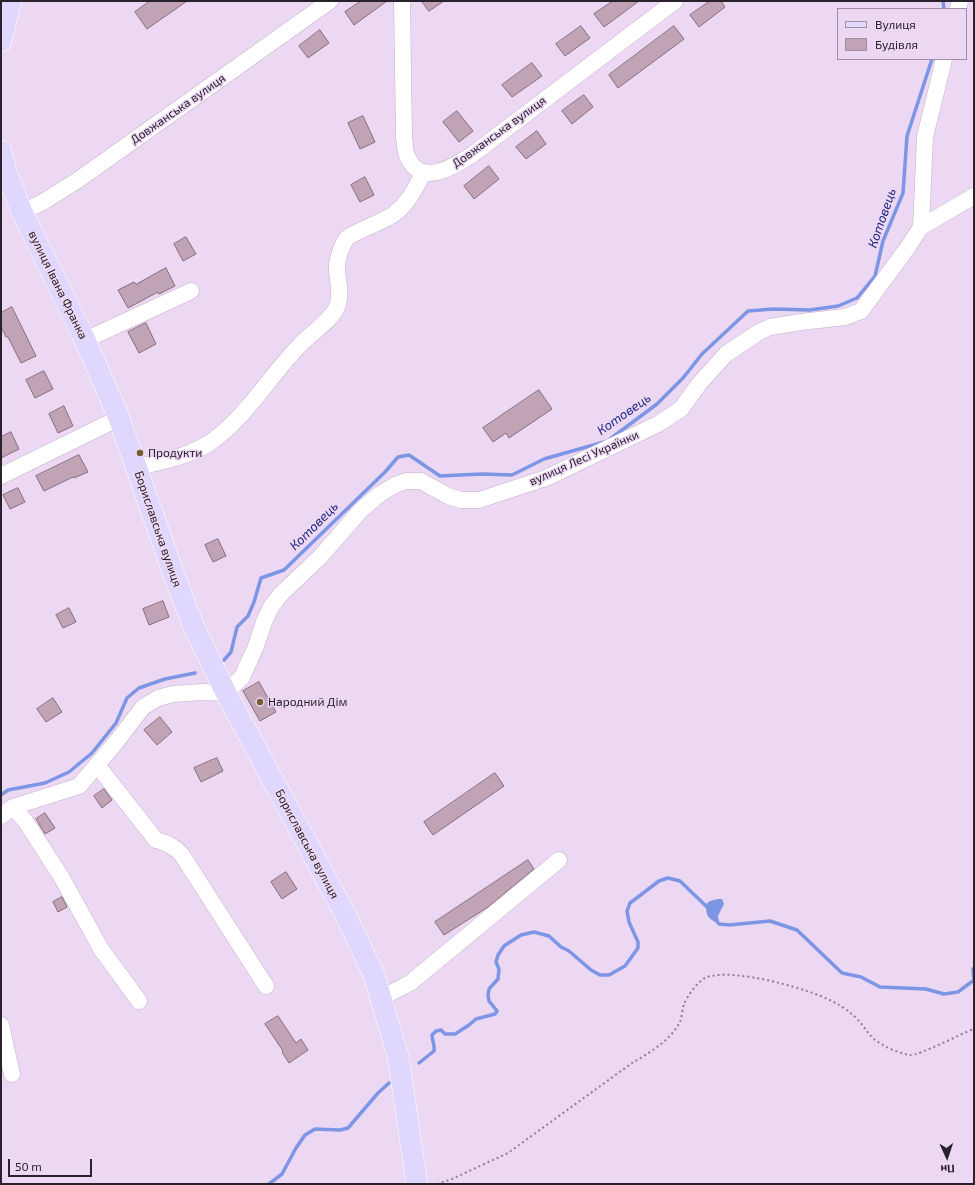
<!DOCTYPE html>
<html>
<head>
<meta charset="utf-8">
<style>
  body { margin:0 }
  #map { position:relative; width:975px; height:1185px; overflow:hidden; background:#ecd8f3; font-family:"Exo 2",sans-serif }
  canvas { display:block }
  .frame { position:absolute; inset:0; border:2px solid #29212b; pointer-events:none }
  .legend { position:absolute; left:837px; top:8px; width:130px; height:52px; box-sizing:border-box; background:#ecd8f3; border:1px solid #9e8fa3; margin:0; padding:5px 7px; list-style:none; font-size:12px; color:#29212b }
  .legend li { display:flex; align-items:center; gap:8px; height:20px }
  .legend b { width:20px; border:1px solid #9e8fa3 }
  .north { position:absolute; left:927px; top:1137px; width:40px; height:40px; -webkit-text-stroke:3px #ecd8f3; paint-order:stroke; rotate:177deg; font-size:11px; font-weight:700; line-height:16px; text-align:center; color:#29212b }
  .north::after { content:''; display:block; margin:auto; width:14px; height:18px; background:#29212b; clip-path:polygon(50% 0,100% 100%,50% 72%,0 100%) }
  .scale { position:absolute; left:8px; top:1159px; width:84px; height:18px; box-sizing:border-box; border:2px solid #29212b; border-top:0; padding-left:5px; font-size:12px; line-height:14px; white-space:nowrap; color:#29212b; -webkit-text-stroke:3px #ecd8f3; paint-order:stroke }
</style>
</head>
<body>
<div id="map">
<canvas width="975" height="1185"></canvas>
<div class="frame"></div>
<ul class="legend">
<li><b style="height:5px;background:#e0d7fe"></b>Вулиця</li>
<li><b style="height:11px;background:#c0a3b4"></b>Будівля</li>
</ul>
<div class="north">Пн</div>
<div class="scale">50 m</div>
</div>
<script>
const ctx = document.querySelector('canvas').getContext('2d');
ctx.lineJoin = 'round';
function fill(path, color) {
  ctx.fillStyle = color;
  ctx.fill(path, 'evenodd');
}
function strokePath(path, color, width, dash) {
  ctx.strokeStyle = color;
  ctx.lineWidth = width;
  ctx.lineCap = dash ? 'butt' : 'round';
  ctx.setLineDash(dash || []);
  ctx.stroke(path);
}
function drawText(font, color, halo, rows, align = 'center') {
  ctx.font = font + ' "Exo 2",sans-serif';
  ctx.lineWidth = 3;
  ctx.setLineDash([]);
  ctx.textBaseline = 'middle';
  ctx.strokeStyle = halo;
  ctx.fillStyle = color;
  for (const [text, x, y, turn = 0] of rows) {
    ctx.save();
    ctx.translate(x, y);
    ctx.rotate((+turn || 0) * Math.PI / 180);
    ctx.textAlign = isNaN(turn) ? turn : align;
    if (halo) ctx.strokeText(text, 0, 0);
    ctx.fillText(text, 0, 0);
    ctx.restore();
  }
}
const water = new Path2D(`
  M718,899H722L724,904L718,916L719,924C708,918 706,917 706,904L710,901Z`);
const stream = new Path2D(`
  M943,1L944,9
  M610,439L657,404L683,378L702,354L748,311L773,309L810,310L838,306L857,298L875,276L883,241L903,193L907,136L932,59
  M224,660L231,652L237,627L248,616L254,602L261,578L284,570L385,472L398,457L409,455L440,476L481,474L512,475L544,459L604,442
  M1,795L8,790L45,783L69,772L92,753L116,723L127,698L139,688L165,679L195,673
  M716,920L719,924L729,925L770,921L797,930L842,973L861,977L880,987L926,989L944,994L958,992L974,980L973,969L974,968
  M419,1063L434,1051C435,1045 432,1040 432,1035L436,1031L441,1030L445,1034H455L469,1025L476,1019L495,1014L497,1011L489,1001L488,995L489,989L498,979L499,969L496,962L498,955L504,946L521,935L534,932L549,936L561,947L569,951L591,970L600,975H609L625,966L638,948V942L629,922L627,911L630,903L659,881L668,878L680,881L707,907
  M269,1184L282,1174L296,1148L305,1135L315,1129L340,1130L348,1128L378,1093L389,1083`);
const building = new Path2D(`
  M150,1H187L147,29L135,12Z
  M361,1H387L354,25L345,12Z
  M422,1H444L429,11Z
  M613,1H639L604,27L594,14Z
  M710,1H721L725,7L699,27L690,15Z
  M581,26L590,38L565,56L556,44Z
  M674,26L684,39L618,88L609,75Z
  M320,30L329,43L308,58L299,46Z
  M532,63L542,76L512,97L502,85Z
  M584,95L593,107L572,124L562,111Z
  M457,111L473,131L459,142L443,122Z
  M363,116L375,142L360,149L348,123Z
  M537,131L546,144L526,159L516,147Z
  M489,166L499,179L474,199L464,186Z
  M365,177L374,195L360,202L351,185Z
  M186,237L196,254L183,261L174,244Z
  M166,268L175,286L159,294L158,292L128,308L118,290L134,282L136,284Z
  M12,307L36,356L21,363L8,337H6L1,327V313Z
  M146,323L156,344L139,353L128,332Z
  M44,371L53,389L35,398L26,380Z
  M539,390L552,409L509,438L506,433L493,442L483,428Z
  M64,406L73,426L58,433L49,414Z
  M11,432L19,449L1,458V437Z
  M79,455L88,472L74,478L73,477L44,491L36,476Z
  M18,488L25,502L10,509L3,495Z
  M218,539L226,556L213,562L205,545Z
  M163,601L169,617L149,625L143,609Z
  M69,608L76,622L63,628L56,615Z
  M259,682L276,712L260,721L243,691Z
  M53,698L62,712L46,722L37,709Z
  M160,717L172,732L157,745L144,730Z
  M217,758L223,771L201,782L194,768Z
  M495,773L504,786L433,835L424,822Z
  M104,789L112,800L102,808L94,796Z
  M45,813L55,828L45,834L36,819Z
  M528,860L534,869L488,907L444,935L435,922Z
  M286,872L297,889L282,899L271,882Z
  M62,897L67,907L58,912L53,902Z
  M278,1016L296,1043L301,1039L308,1050L289,1063L282,1052L283,1051L265,1024Z`);
const path = new Path2D(`
  M437,1184L452,1179L508,1153L632,1063C649,1053 670,1041 680,1022C682,1017 682,1010 684,1004C687,997 697,982 705,978C730,966 816,990 839,1005C846,1009 855,1016 860,1022C865,1028 868,1034 874,1039C883,1046 897,1053 910,1055C919,1056 962,1033 974,1029`);
const minor = new Path2D(`
  M402,1L404,137C405,143 405,151 407,156C421,188 453,167 473,154L675,1
  M958,9L960,1
  M22,212L43,202L78,180L330,1
  M921,227L974,196
  M85,340L191,291
  M137,467C161,462 190,456 211,442C247,416 269,377 299,346C310,334 330,322 337,307C343,293 336,277 337,265C338,257 342,246 346,239C351,233 385,221 394,214C409,203 415,188 424,172
  M1,476L119,418
  M97,765L156,840C167,843 174,846 182,855L266,986
  M13,807L26,822L62,878L101,949L139,1001
  M1,816L13,807L79,786L117,741L143,707L158,698L173,694L203,692L226,693L242,677L256,646L264,622L271,607L281,594L320,557L362,509L380,494L395,485L406,481H421L448,496L461,500H479L546,478L658,424L681,409L699,384L726,354L759,332L770,327L801,322L845,317L861,311L908,247L921,227L925,137L944,59
  M381,998L410,983L559,860
  M1,1025L12,1074`);
const major = new Path2D(`
  M1,41L11,1
  M1,151L6,172L22,212L85,340L119,418L175,578L193,625L226,693L346,916L374,975L398,1056L417,1184`);
const markers = [
  [140,453,4,"#795c2f"],
  [260,702,4,"#795c2f"]
];
const streetNames = [
  ["Довжанська вулиця",178,109,-35],
  ["Довжанська вулиця",499,132,-36],
  ["вулиця Івана Франка",58,285,64],
  ["вулиця Лесі Українки",584,458,-24],
  ["Бориславська вулиця",158,529,71],
  ["Бориславська вулиця",307,844,62]
];
const poiNames = [
  ["Продукти",148,453],
  ["Народний Дім",268,702]
];
const waterNames = [
  ["Котовець",882,218,-71],
  ["Котовець",624,414,-35],
  ["Котовець",314,526,-45]
];
fill(water, '#7d95e5');
strokePath(stream, '#7d95e5', 3.5);
fill(building, '#c0a3b4');
strokePath(building, '#876c7d', 1);
strokePath(minor, '#c3b0c9', 17);
strokePath(major, '#fff', 22);
strokePath(path, '#8d7f92', 2, [2, 3]);
strokePath(minor, '#fff', 16);
strokePath(major, '#e0d7fe', 21);
for (const [x, y, r, color] of markers) {
  const dot = new Path2D();
  dot.arc(x, y, r, 0, 2 * Math.PI);
  ctx.fillStyle = color;
  ctx.fill(dot);
  strokePath(dot, '#ecd8f3', 1.5);
}
drawText('12px', '#29212b', '#ecd8f3', streetNames);
drawText('12px', '#29212b', '#ecd8f3', poiNames, 'left');
drawText('italic 13px', '#1c2681', '#ecd8f3', waterNames);
</script>
</body>
</html>
